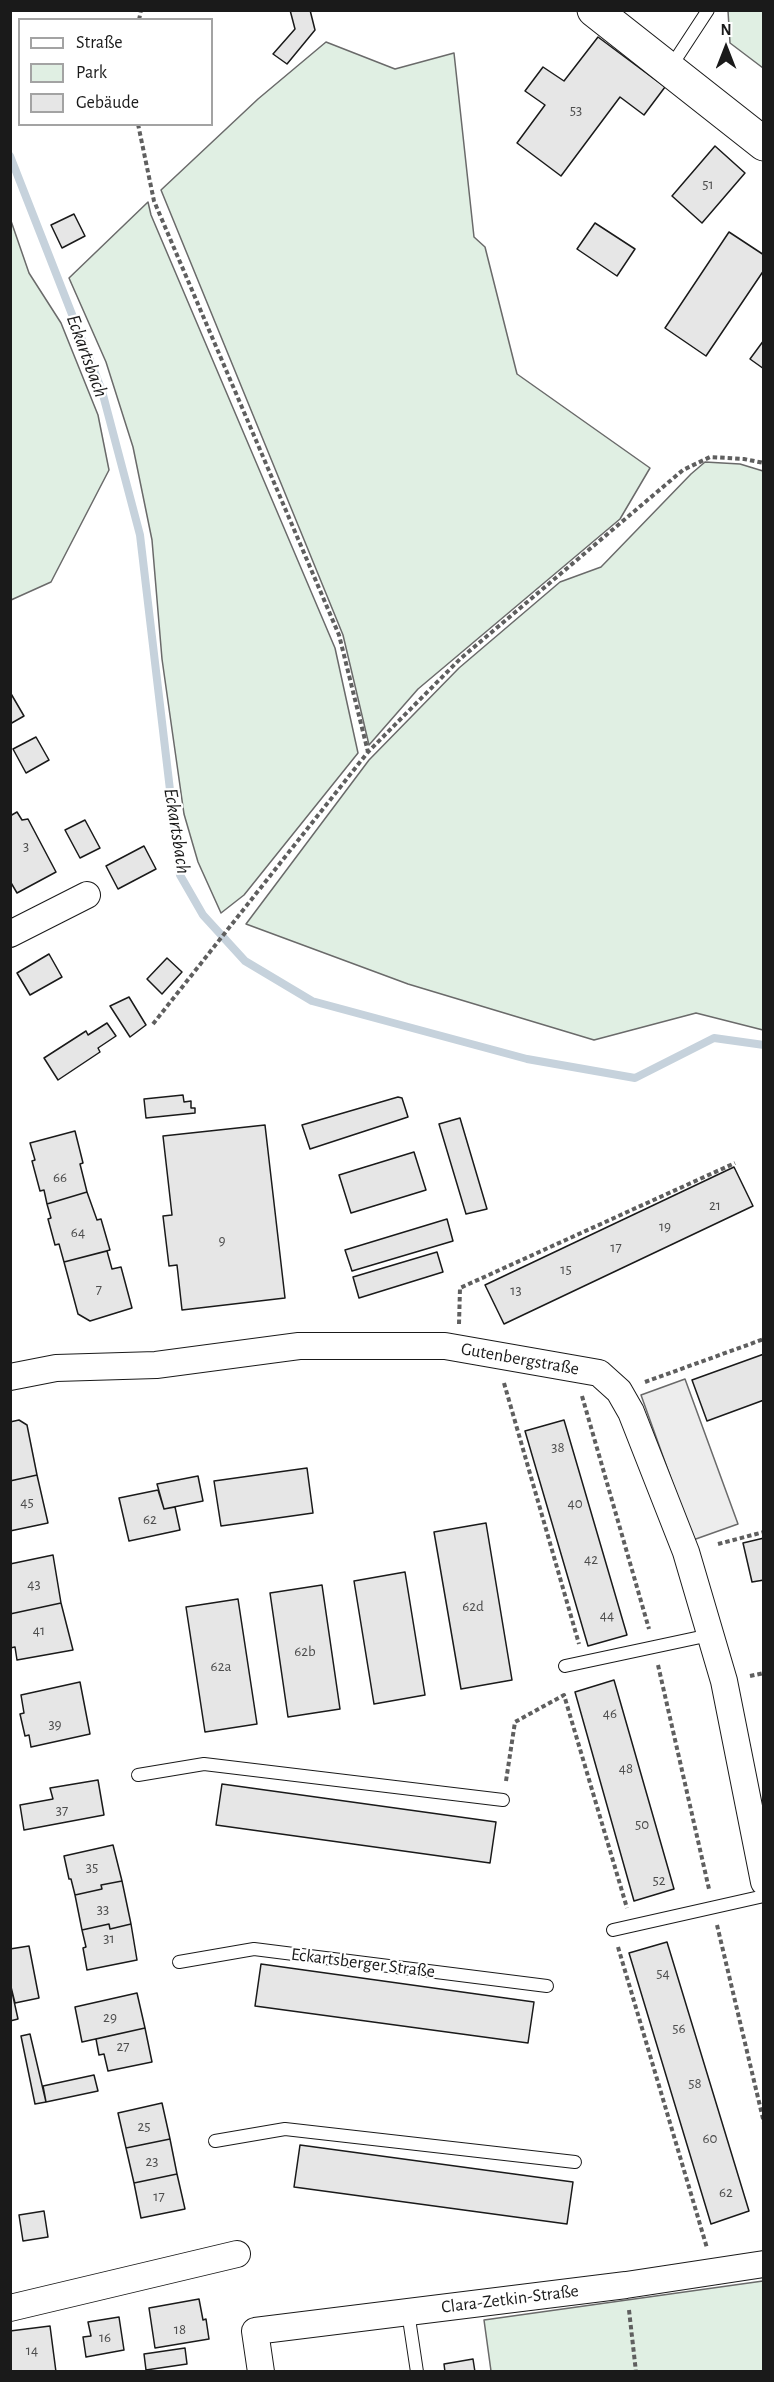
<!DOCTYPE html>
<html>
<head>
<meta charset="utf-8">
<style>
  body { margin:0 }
  #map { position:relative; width:774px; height:2382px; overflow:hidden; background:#fff; font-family:"Alegreya Sans",sans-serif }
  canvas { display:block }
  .frame { position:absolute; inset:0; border:12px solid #1a1a1a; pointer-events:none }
  .legend { position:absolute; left:18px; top:18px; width:195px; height:108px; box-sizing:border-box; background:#fff; border:2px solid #a3a3a3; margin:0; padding:8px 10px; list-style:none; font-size:18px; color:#1a1a1a }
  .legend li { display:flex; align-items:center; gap:12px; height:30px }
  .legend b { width:30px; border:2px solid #a3a3a3 }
  .north { position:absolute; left:696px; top:18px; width:60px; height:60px; -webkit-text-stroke:4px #fff; paint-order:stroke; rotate:0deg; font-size:16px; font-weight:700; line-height:24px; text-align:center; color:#1a1a1a }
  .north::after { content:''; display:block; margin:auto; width:21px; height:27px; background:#1a1a1a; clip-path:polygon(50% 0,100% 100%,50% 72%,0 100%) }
</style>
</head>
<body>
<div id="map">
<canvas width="774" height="2382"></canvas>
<div class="frame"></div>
<ul class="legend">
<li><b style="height:8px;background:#fff"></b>Straße</li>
<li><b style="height:16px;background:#e0efe3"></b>Park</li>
<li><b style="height:16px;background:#e6e6e6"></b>Gebäude</li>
</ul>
<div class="north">N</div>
</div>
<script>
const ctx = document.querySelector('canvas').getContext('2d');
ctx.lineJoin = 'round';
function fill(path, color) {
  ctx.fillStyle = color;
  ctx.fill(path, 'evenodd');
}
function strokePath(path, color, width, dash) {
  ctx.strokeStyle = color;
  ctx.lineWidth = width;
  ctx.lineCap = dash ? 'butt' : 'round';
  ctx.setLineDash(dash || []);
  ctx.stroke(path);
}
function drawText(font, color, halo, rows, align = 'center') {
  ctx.font = font + ' "Alegreya Sans",sans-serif';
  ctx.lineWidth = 4.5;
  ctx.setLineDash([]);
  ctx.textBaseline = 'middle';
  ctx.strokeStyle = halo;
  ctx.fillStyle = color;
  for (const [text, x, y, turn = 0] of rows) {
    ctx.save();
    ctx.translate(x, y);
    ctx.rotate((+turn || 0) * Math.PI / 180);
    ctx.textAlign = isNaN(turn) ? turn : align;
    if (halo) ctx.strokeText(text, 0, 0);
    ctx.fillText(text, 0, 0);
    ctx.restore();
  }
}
const green = new Path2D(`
  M728,11H763V68L730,43Z
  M326,42L395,69L454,53L474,237L485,247L517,374L650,468L620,519L418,689L369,745L343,635L161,190L258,99Z
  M148,202L151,215L335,648L358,753L244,895L221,913L198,862L184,814L162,659L152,540L133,447L106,362L69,278Z
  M10,218L29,273L61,323L98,415L109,470L51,582L11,600Z
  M705,462L740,464L763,471V1030L696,1013L594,1040L408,984L246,924L369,760L459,668L560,582L601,567L691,474Z
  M763,2281V2371H491L484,2320Z`);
const parking = new Path2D(`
  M685,1379L738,1524L693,1540L641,1395Z`);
const stream = new Path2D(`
  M10,156L102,391L140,535L180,875L203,915L245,961L312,1001L527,1059L635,1078L714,1038L764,1045`);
const building = new Path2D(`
  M290,10H310L315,30L287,64L273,54L295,29Z
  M598,37L665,87L644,115L620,97L561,176L517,143L545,105L525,91L543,67L564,81Z
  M715,146L745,173L702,223L672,196Z
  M74,214L85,236L62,248L51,225Z
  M595,223L635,249L617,276L577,249Z
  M729,232L764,255V270L706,356L665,328Z
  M764,340V369L750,359Z
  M10,692L24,716L10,724Z
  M36,737L49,760L26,773L13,749Z
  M17,812L22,820L28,819L56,872L17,893L10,881V816Z
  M85,820L100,848L80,858L65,830Z
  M144,846L156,869L118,889L106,866Z
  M49,954L62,977L30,995L17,973Z
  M167,958L182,972L162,994L147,979Z
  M129,997L146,1025L130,1037L110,1006Z
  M107,1023L116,1036L98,1048L100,1052L58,1080L44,1058L86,1031L88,1035Z
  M183,1095L184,1102L191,1101V1108H195V1113L146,1118L144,1099Z
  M398,1097L402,1098L408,1117L310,1149L302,1125Z
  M460,1118L487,1209L466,1214L439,1124Z
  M265,1125L285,1298L182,1310L177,1265L169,1266L163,1216L172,1215L163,1136Z
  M75,1131L83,1163L80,1164L87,1192L47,1204L44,1190L40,1191L32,1161L35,1160L30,1143Z
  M414,1152L426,1190L351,1213L339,1175Z
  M734,1167L753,1206L504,1324L485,1285Z
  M87,1192L97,1220L101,1219L110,1250L64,1262L59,1244L55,1245L48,1219L51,1218L47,1204Z
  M447,1219L453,1241L352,1271L345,1250Z
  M107,1251L112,1269L121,1267L132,1308L90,1321L78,1314L64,1262Z
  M437,1252L443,1272L359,1298L353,1277Z
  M764,1354V1400L707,1421L692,1380Z
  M19,1420L27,1425L37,1475L10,1481V1422Z
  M564,1420L627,1635L588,1646L525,1431Z
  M307,1468L313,1513L221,1526L214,1481Z
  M37,1475L48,1523L10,1531V1481Z
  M198,1476L203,1501L164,1509L157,1484Z
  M158,1490L164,1509L175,1507L180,1530L129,1541L119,1498Z
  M486,1523L512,1680L461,1689L434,1532Z
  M764,1538V1580L752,1582L743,1543Z
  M53,1555L61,1603L10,1614V1564Z
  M405,1572L425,1695L374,1704L354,1581Z
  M322,1585L340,1709L288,1717L270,1593Z
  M238,1599L257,1724L205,1732L186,1607Z
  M61,1603L73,1650L17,1660L15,1647L10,1648V1614Z
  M614,1680L674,1889L634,1901L575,1692Z
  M80,1682L90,1734L31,1747L29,1735L25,1736L20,1714L24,1713L21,1695Z
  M98,1780L104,1815L24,1830L20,1805L53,1799L50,1788Z
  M222,1784L496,1822L490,1863L216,1825Z
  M113,1845L122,1881L101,1885L102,1889L75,1895L71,1879H69L64,1856Z
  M122,1881L131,1924L110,1929L109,1924L82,1930L75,1895L102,1889L101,1885Z
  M109,1924L110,1929L131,1924L137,1960L87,1970L83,1948L86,1947L82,1930Z
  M667,1942L749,2211L711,2224L629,1953Z
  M29,1946L39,1998L15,2003L10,1983V1949Z
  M261,1964L534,2002L528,2043L255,2006Z
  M10,1983L18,2019L10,2021Z
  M137,1993L145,2028L82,2042L75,2007Z
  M145,2028L152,2062L108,2071L104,2054L99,2055L96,2039Z
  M30,2034L46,2102L35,2104L21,2036Z
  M94,2075L98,2091L46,2102L43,2086Z
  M162,2103L170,2139L126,2148L118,2113Z
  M170,2139L177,2174L134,2183L126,2148Z
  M300,2145L573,2182L567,2224L294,2187Z
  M177,2174L185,2209L141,2218L134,2183Z
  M44,2211L48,2237L23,2241L19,2215Z
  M199,2299L203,2320L206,2319L209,2339L155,2348L149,2308Z
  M119,2317L124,2350L86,2357L83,2337L91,2336L88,2322Z
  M50,2326L56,2372H11L10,2331Z
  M185,2348L187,2364L146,2370L144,2354Z
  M473,2359L475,2372H445L444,2364Z`);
const path = new Path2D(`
  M139,20L141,10
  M138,124L154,201L339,635L368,752
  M153,1024L368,752L460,659L683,470L710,457L744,459L764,463
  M459,1324L460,1288L735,1163
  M645,1382L764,1339
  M504,1383L579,1644
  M582,1396L649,1629
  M718,1544L764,1532
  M658,1665L709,1889
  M750,1676L764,1673
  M506,1781L515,1722L564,1695L627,1908
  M717,1925L764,2123
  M618,1947L707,2248
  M629,2310L636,2372`);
const lane = new Path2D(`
  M670,68L708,10
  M565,1666L710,1635
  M138,1775L204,1764L503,1800
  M613,1930L764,1896
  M179,1962L254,1949L547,1986
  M215,2141L285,2129L575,2162
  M408,2312L417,2372`);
const street = new Path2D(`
  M10,934L87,895
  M10,1377L56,1368L156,1365L299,1346H445L599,1373L619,1391L631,1412L686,1552L724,1681L764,1882
  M10,2308L237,2254
  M261,2372L255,2331L626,2285L764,2264`);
const secondary = new Path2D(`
  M594,10L764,144`);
const numberNames = [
  ["53",576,110],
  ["51",708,184],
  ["3",26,846],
  ["66",60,1177],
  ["21",715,1205],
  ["19",665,1226],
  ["64",78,1232],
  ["9",222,1240],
  ["17",616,1247],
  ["15",566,1269],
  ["7",99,1289],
  ["13",516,1290],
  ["38",558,1447],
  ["45",27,1502],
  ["40",575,1503],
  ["62",150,1519],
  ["42",591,1559],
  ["43",34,1584],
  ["62d",473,1606],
  ["44",607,1615],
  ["41",39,1630],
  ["62b",305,1651],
  ["62a",221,1666],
  ["46",610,1713],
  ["39",55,1724],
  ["48",626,1768],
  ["37",62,1810],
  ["50",642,1824],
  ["35",92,1867],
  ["52",659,1880],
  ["33",103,1909],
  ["31",109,1938],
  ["54",663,1973],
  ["29",110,2017],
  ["56",679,2028],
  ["27",123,2046],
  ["58",695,2083],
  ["25",144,2126],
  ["60",710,2138],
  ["23",152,2161],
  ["62",726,2192],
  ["17",159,2196],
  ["18",180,2329],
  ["16",105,2337],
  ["14",32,2350]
];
const streetNames = [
  ["Gutenbergstraße",520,1359,10],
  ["Eckartsberger Straße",363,1963,7],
  ["Clara-Zetkin-Straße",510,2299,-7]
];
const waterNames = [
  ["Eckartsbach",87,356,70],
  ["Eckartsbach",177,831,81]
];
fill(green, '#e0efe3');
strokePath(green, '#6a6a6a', 1.5);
fill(parking, '#ededed');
strokePath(parking, '#6a6a6a', 1.5);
strokePath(stream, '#c6d2dc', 8);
fill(building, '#e6e6e6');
strokePath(building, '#1a1a1a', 1.5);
strokePath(lane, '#1a1a1a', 14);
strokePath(street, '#1a1a1a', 28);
strokePath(secondary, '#1a1a1a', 35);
strokePath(path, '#5f5f5f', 4, [4.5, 3]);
strokePath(lane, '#fff', 12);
strokePath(street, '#fff', 26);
strokePath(secondary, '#fff', 33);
drawText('15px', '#4d4d4d', null, numberNames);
drawText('18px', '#1a1a1a', '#fff', streetNames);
drawText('italic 20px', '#1a1a1a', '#fff', waterNames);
</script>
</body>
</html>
